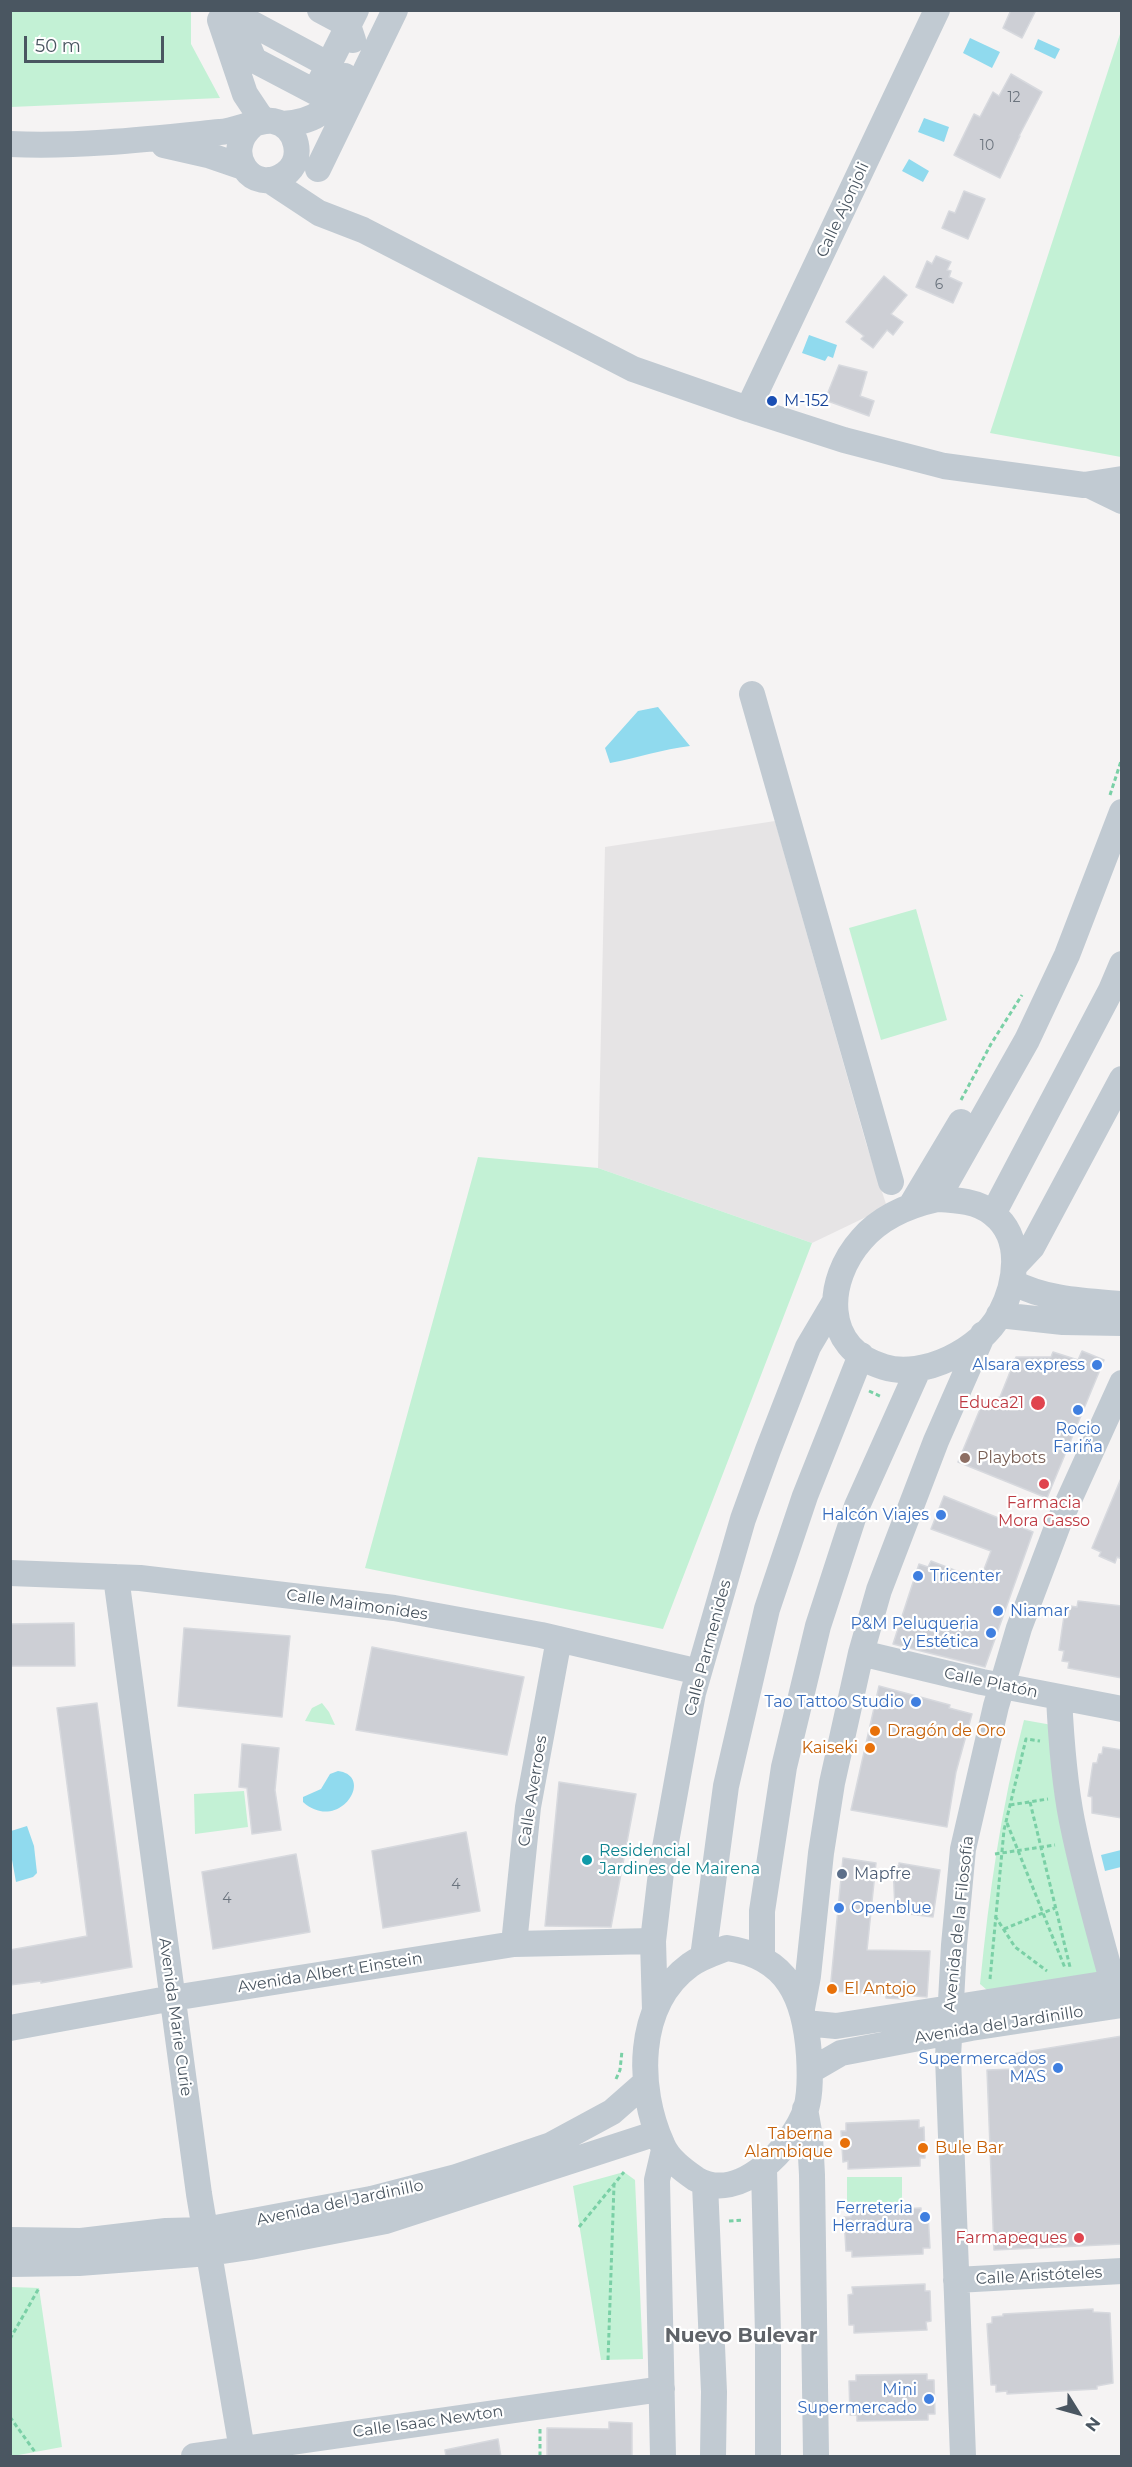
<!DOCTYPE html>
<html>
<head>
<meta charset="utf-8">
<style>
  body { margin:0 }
  #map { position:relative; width:1132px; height:2467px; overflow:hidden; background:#f5f3f3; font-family:Montserrat,sans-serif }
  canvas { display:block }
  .frame { position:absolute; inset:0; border:12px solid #4a5661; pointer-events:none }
  .north { position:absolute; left:1048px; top:2383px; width:60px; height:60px; -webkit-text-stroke:4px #fff; paint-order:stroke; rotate:127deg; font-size:16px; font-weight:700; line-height:24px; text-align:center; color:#4a5661 }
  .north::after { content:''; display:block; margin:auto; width:21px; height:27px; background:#4a5661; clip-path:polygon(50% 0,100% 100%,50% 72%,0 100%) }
  .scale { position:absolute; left:24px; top:36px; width:140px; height:27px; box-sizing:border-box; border:3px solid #4a5661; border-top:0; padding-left:8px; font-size:18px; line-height:21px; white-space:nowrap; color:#4a5661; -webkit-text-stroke:4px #fff; paint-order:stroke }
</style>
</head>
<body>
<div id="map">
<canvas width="1132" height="2467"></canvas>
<div class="frame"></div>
<div class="north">N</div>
<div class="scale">50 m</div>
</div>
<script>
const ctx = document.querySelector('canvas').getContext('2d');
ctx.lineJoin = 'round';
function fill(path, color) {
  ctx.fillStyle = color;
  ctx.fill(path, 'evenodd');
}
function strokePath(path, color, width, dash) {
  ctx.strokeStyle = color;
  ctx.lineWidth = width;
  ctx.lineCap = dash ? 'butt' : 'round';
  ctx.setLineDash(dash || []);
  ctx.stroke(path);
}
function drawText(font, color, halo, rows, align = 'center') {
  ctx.font = font + ' Montserrat,sans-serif';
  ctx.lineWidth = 4.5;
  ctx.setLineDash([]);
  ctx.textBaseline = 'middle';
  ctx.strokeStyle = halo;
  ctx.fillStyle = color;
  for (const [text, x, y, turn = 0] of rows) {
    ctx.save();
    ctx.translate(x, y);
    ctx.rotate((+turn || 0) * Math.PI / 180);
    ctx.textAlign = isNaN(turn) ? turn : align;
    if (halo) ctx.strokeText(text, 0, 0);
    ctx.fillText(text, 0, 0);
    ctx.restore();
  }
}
const education = new Path2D(`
  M775,821L866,1143L887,1207L812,1243L598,1168L605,847Z`);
const green = new Path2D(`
  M11,10L191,11V44L220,98L11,107Z
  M1121,31V457L990,433Z
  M916,909L947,1020L881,1040L849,928Z
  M478,1157L598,1168L812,1243L663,1629L365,1568Z
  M322,1703L329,1712L335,1725L305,1721L312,1708Z
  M1024,1720L1052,1725L1103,1972L987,1990L980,1984C989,1894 1001,1807 1024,1720Z
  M244,1791L248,1827L195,1834L194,1794Z
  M624,2172L635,2180L643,2359L601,2360L573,2186Z
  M847,2177H902V2202H847Z
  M11,2287L39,2288L62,2447L13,2456H10Z`);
const water = new Path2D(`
  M970,38L1000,52L992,68L963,53Z
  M1038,39L1060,49L1055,59L1034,49Z
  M924,118L949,127L944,142L918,132Z
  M909,159L929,171L923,182L902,171Z
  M809,335L837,345L833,358L828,356L825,361L802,353Z
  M658,707L690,746C663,749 637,758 610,763L605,748L638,711Z
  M338,1771C376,1776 339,1834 303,1802V1797L321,1789L330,1774Z
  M27,1826L34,1846L37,1873L33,1877L16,1882L11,1854V1831Z
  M1121,1850V1867L1105,1871L1101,1855Z`);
const building = new Path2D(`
  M1011,10H1036L1022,38L1003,28Z
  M1011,74L1042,92L1019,136H1020L1000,178L954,155L974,114L980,117L993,92L999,96Z
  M964,191L985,199L968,239L942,228L949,211L955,213Z
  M936,256L951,262L947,270L951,271L949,277L962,283L953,303L916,287L927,261L932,264Z
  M884,276L907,295L891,314L903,322L893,335L887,330L873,348L861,339L864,336L846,322Z
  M839,365L867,372L860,396L874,401L869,416L825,400Z
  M1082,1351L1104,1360L1047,1498L958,1462L983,1402L1000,1397L1016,1357H1051L1053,1352L1078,1360Z
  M1122,1476V1559L1117,1557L1115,1563L1099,1556L1101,1552L1092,1548Z
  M944,1496L1033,1532L985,1667L893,1644L919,1564L928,1567L931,1561L980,1580L991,1551L931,1529Z
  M1078,1601L1122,1606V1678L1068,1668L1069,1662L1062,1661L1064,1651L1059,1650L1064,1616H1069L1070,1606L1077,1607Z
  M74,1623L75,1666H10V1624Z
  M184,1628L290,1636L282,1717L178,1706Z
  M372,1647L524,1677L507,1755L356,1730Z
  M879,1686L950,1705L949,1708L972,1714L956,1772L947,1827L851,1810Z
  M97,1703L132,1967L41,1983V1981L10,1985V1950L87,1936L57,1708Z
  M242,1744L279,1748L275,1790L281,1830L252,1834L247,1788L239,1787Z
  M1103,1747L1122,1750V1818L1092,1813V1797L1088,1796L1093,1763H1097L1099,1754H1102Z
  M559,1782L636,1794L611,1927L545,1926Z
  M466,1832L480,1911L383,1928L372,1851Z
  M296,1854L310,1932L213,1949L202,1872Z
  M843,1858L876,1863L867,1950L930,1951L927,1997L903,1995V1999L886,1998V1994L830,1991Z
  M899,1863L940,1870L933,1917L901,1913V1910L895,1909L893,1865L899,1866Z
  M1122,2036V2244L994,2250L987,2070L1014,2069L1013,2054Z
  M919,2120V2128L924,2127L925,2158H920V2166L848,2169V2161L843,2162L841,2131H846V2123Z
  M921,2208V2214L928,2213L930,2248H923V2254L852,2257V2251H846L844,2217H851V2211Z
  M925,2284V2291H930L931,2321L926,2322L927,2330L854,2333V2325H849L848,2295L853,2294L852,2287Z
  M1093,2309V2312L1110,2313L1113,2383L1097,2386V2389L1007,2394V2391L996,2392V2385H991L987,2324L992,2323V2317L1003,2316V2314Z
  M927,2374V2380H934L935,2414H928V2420L857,2421V2415H850L849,2381H856V2375Z
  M609,2422L632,2423V2457H547V2428L609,2429Z
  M498,2439L501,2457H446L445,2450Z`);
const path = new Path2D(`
  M1110,795L1122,758
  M961,1100L991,1044L1022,995
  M869,1391L882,1397
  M1030,1802L1070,1967
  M1010,1805L1048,1799
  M1007,1823L1065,1968
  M995,1854L1055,1845
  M995,1916L1015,1947L1047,1971
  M1004,1929L1055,1908
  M990,1979L1004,1830L1026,1739L1040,1741
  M616,2079L620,2070L622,2051
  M729,2221L743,2220
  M579,2227L624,2172
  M10,2339L39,2288
  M608,2360L614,2185
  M10,2417L35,2452
  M540,2456V2429`);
const minor = new Path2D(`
  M233,10L254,60L315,92L356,10
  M320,10L348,25L353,40
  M236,15L329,65
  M220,20L245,94L263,121
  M282,124C319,122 330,109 345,76
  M10,144C81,147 150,139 220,132C235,131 261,119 273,121C298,126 305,160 285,174C253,197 220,152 253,125
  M164,145L208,155L243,167
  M318,169L395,10
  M269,180L319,213L363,230L633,369L748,409L844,440L944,466L1084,485L1122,479
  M748,409L937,10
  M1089,485L1122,501
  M752,694L891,1182
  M937,1199C956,1200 978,1201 993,1214C1024,1238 1016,1284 1000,1314C981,1350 923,1379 884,1367C821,1348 825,1280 862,1239C881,1217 910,1205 937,1199Z
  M937,1199L1027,1040L1067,955L1122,812
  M912,1204L961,1122
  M993,1214L1111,990L1122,964
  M1016,1264L1032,1247L1122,1079
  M1012,1282C1046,1300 1084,1301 1122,1304
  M999,1315L1063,1322L1122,1323
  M10,1573L140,1578L394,1608L541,1635L699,1672
  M116,1577L199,2194L243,2456
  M861,1653L982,1682L1122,1709
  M1059,1697C1061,1738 1064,1781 1072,1821C1083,1876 1098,1929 1113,1983
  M514,1944L528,1807L559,1639
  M727,1948C788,1957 805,1998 809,2055C810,2072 811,2092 806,2109C793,2147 739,2205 696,2179C683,2170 668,2159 662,2144C637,2089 635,2005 690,1965C701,1957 714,1953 727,1948Z
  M703,1957L726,1786L767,1609L805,1496L861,1355
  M762,1957V1911L784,1767L818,1626L857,1506L918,1370
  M802,2008L808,1976L821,1853L832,1783L861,1653L879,1590L936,1441L983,1334
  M655,2010L653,1941L662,1864L693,1693L743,1519L768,1450L808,1347L834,1303
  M805,2023L836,2026L1122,1981
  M10,2028L173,1998L514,1944L653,1941
  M810,2071L841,2053L971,2028L1122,2005
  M805,2109L810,2137L812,2175L816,2456
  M764,2168L768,2335V2456
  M705,2184L714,2392L713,2456
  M10,2240L81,2241L166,2231L205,2230L371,2199L456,2177L551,2145L612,2112L645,2083
  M10,2264L79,2263L209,2253L250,2247L386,2221L657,2133
  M956,2280L1122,2271
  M194,2456L662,2389
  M663,2456L657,2180L664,2150
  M963,2456L948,2057L954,1945L963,1849L996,1706L1019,1628L1059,1522L1122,1383`);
const markers = [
  [772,401,6,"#1a4fb4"],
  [1097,1365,6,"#3f7fe0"],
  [1038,1403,8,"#e0444e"],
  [1078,1410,6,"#3f7fe0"],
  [965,1458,6,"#8d6e63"],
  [1044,1484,6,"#e0444e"],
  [941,1515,6,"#3f7fe0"],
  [918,1576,6,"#3f7fe0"],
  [998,1611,6,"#3f7fe0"],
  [991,1633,6,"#3f7fe0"],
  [916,1702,6,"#3f7fe0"],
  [875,1731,6,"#e8710a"],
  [870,1748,6,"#e8710a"],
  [587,1860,6,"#0f9aa8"],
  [842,1874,6,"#5c6f8a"],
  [839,1908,6,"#3f7fe0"],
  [832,1989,6,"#e8710a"],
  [1058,2068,6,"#3f7fe0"],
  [845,2143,6,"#e8710a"],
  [923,2148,6,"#e8710a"],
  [925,2217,6,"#3f7fe0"],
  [1079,2238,6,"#e0444e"],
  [929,2399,6,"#3f7fe0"]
];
const numberNames = [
  ["12",1014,98],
  ["10",987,146],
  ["6",939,285],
  ["4",456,1885],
  ["4",227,1899]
];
const streetNames = [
  ["Calle Ajonjoli",843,210,-65],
  ["Calle Maimonides",357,1605,8],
  ["Calle Parmenides",708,1648,-75],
  ["Calle Platón",991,1683,12],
  ["Calle Averroes",533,1791,-81],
  ["Avenida de la Filosofía",959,1924,-84],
  ["Avenida Albert Einstein",330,1973,-9],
  ["Avenida Marie Curie",175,2017,82],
  ["Avenida del Jardinillo",999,2025,-9],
  ["Avenida del Jardinillo",340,2203,-12],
  ["Calle Aristóteles",1039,2276,-3],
  ["Calle Isaac Newton",428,2422,-8]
];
const transitNames = [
  ["M-152",784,401]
];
const shopNames = [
  ["Alsara express",1085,1365],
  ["Rocio",1078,1429,"center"],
  ["Fariña",1078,1447,"center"],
  ["Halcón Viajes",929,1515],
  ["Tricenter",930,1576,"left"],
  ["Niamar",1010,1611,"left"],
  ["P&M Peluqueria",979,1624],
  ["y Estética",979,1642],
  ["Tao Tattoo Studio",904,1702],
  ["Openblue",851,1908,"left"],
  ["Supermercados",1046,2059],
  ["MAS",1046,2077],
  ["Ferreteria",913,2208],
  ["Herradura",913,2226],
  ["Mini",917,2390],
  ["Supermercado",917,2408]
];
const healthNames = [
  ["Educa21",1024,1403],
  ["Farmacia",1044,1503,"center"],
  ["Mora Gasso",1044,1521,"center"],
  ["Farmapeques",1067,2238]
];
const educationNames = [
  ["Playbots",977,1458]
];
const foodNames = [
  ["Dragón de Oro",887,1731],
  ["Kaiseki",858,1748,"right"],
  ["El Antojo",844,1989],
  ["Taberna",833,2134,"right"],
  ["Alambique",833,2152,"right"],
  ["Bule Bar",935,2148]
];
const cultureNames = [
  ["Residencial",599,1851],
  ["Jardines de Mairena",599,1869]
];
const serviceNames = [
  ["Mapfre",854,1874]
];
const quarterNames = [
  ["Nuevo Bulevar",741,2336]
];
fill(education, '#e6e4e5');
fill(green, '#c3f1d5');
fill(water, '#90daee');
fill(building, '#cdcfd5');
strokePath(building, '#d7d9de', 1.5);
strokePath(path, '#7ad0a6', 3, [4.5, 3]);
strokePath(minor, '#c1cad2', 26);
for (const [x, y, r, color] of markers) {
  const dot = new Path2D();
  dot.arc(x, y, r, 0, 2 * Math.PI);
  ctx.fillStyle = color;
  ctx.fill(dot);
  strokePath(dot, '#fff', 2);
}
drawText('14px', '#6b747e', null, numberNames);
drawText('16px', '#4a5661', '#fff', streetNames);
drawText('16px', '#164399', '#fff', transitNames, 'left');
drawText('16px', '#366cbe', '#fff', shopNames, 'right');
drawText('16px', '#be3a42', '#fff', healthNames, 'right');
drawText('16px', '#785e54', '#fff', educationNames, 'left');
drawText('16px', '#c56008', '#fff', foodNames, 'left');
drawText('16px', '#0d838f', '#fff', cultureNames, 'left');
drawText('16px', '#4e5e75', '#fff', serviceNames, 'left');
drawText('bold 20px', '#5f6368', '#fff', quarterNames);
</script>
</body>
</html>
